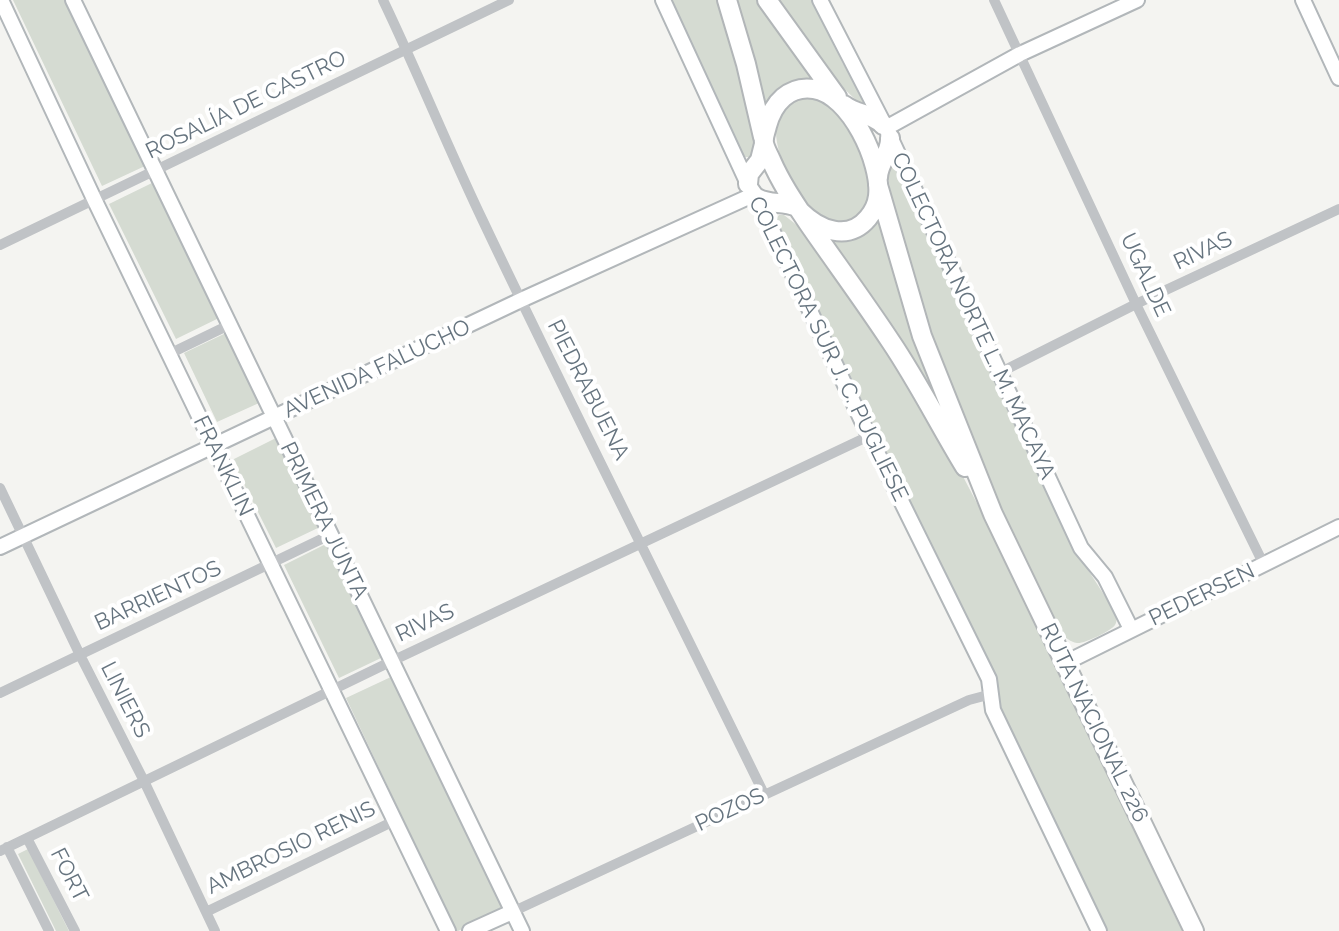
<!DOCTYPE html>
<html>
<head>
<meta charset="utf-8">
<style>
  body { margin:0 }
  canvas { display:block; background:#f4f4f1 }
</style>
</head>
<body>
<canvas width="1339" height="931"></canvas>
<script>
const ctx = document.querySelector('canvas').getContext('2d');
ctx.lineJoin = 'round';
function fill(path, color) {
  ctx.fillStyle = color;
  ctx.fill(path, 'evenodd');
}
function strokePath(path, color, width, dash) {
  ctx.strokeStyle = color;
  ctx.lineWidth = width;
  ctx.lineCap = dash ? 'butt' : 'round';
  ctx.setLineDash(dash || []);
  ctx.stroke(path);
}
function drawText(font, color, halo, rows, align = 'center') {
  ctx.font = font + ' Raleway,sans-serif';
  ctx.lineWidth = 8;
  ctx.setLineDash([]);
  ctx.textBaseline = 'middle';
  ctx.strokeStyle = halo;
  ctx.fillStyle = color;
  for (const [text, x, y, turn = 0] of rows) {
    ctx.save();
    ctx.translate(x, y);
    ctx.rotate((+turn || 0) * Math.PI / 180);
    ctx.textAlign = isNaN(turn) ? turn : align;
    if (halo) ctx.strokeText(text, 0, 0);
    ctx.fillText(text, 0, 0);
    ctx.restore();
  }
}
const green = new Path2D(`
  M13,0H65L145,166L102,186Z
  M669,0H721L756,132L754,153L750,157H745L742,153Z
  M735,0H759L817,80C789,86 779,84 763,110Z
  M772,0H812L843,64L858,88L865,105L860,104L831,76Z
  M810,97C818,98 825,101 832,107C853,128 895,207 848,222C834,226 819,219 809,209C805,205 802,199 799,194C780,164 754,104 810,97Z
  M895,162L1076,551L1115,612C1116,617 1118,620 1115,625C1111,631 1084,644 1077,643C1070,642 1065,637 1060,632L996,498L937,361L897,230L888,177L890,163Z
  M152,183L219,318L176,339L109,204Z
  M882,213L956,438L827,239C854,241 867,234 882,213Z
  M779,215H784L803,230L846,285L957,465L1004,555L1182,931H1107L1001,710L998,692L992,672L782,233L776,219Z
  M226,333L259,403L217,422L184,353Z
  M276,438L320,527L276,548L232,460Z
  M326,544L381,658L339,678L284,565Z
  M393,676L504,910L458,931H456L346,698Z
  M28,849L69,931H56L18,854Z`);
const street = new Path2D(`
  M383,0C418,73 448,148 483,221C574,413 671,603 764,794
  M994,0L1136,304L1264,565
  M0,245L509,0
  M169,354L229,325
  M999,373L1136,304L1339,209
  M0,488L80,655L144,781L215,931
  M0,693L332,534
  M27,838L75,931
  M7,847L49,931
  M0,851L392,661L869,436
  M206,912L394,821
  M512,912L969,700L984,696L991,699`);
const secondary = new Path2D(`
  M1,0L95,201L448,931
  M73,0L522,931
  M663,0L748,184L755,194L869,436L989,679L993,710L1099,931
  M820,0L886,128L1081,548L1105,577L1131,629
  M1303,0L1339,78
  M886,128L1020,54L1137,0
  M0,547L521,300L755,194
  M1065,663L1339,527
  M470,931L512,912`);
const highway = new Path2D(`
  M727,0L746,64L763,137
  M767,0L837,97
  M844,105C856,115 873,113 883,125
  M878,178C878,163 891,153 890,138
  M748,184L749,174L760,160L764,144
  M878,185L922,336L993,514L1194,931
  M757,198C769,205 784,201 797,207
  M800,211C819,230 848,242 868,218C873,212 877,204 878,196C882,163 850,94 814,89C789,85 773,103 767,126C766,131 763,137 764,143C765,149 769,155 771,160C781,183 794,202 808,223C835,262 864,301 891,342C918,382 940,426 965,467`);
const streetNames = [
  ["ROSALÍA DE CASTRO",246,105,-26],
  ["RIVAS",1203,251,-25],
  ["UGALDE",1145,275,65],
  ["COLECTORA NORTE L. M. MACAYA",973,316,65],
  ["COLECTORA SUR J. C. PUGLIESE",828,349,64],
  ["AVENIDA FALUCHO",377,369,-25],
  ["PIEDRABUENA",588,390,63],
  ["FRANKLIN",223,466,64],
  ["PRIMERA JUNTA",324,521,64],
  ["PEDERSEN",1202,595,-26],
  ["BARRIENTOS",158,596,-25],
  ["RIVAS",425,623,-25],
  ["LINIERS",125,700,63],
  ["RUTA NACIONAL 226",1094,723,64],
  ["POZOS",730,810,-25],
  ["AMBROSIO RENIS",291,848,-26],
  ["FORT",69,875,63]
];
fill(green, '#d5dbd2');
strokePath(secondary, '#b2b7ba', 18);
strokePath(highway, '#b2b6b8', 22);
strokePath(street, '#c0c3c6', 10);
strokePath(secondary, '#fff', 14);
strokePath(highway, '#fff', 18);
drawText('22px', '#66747f', '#fff', streetNames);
</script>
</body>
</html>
